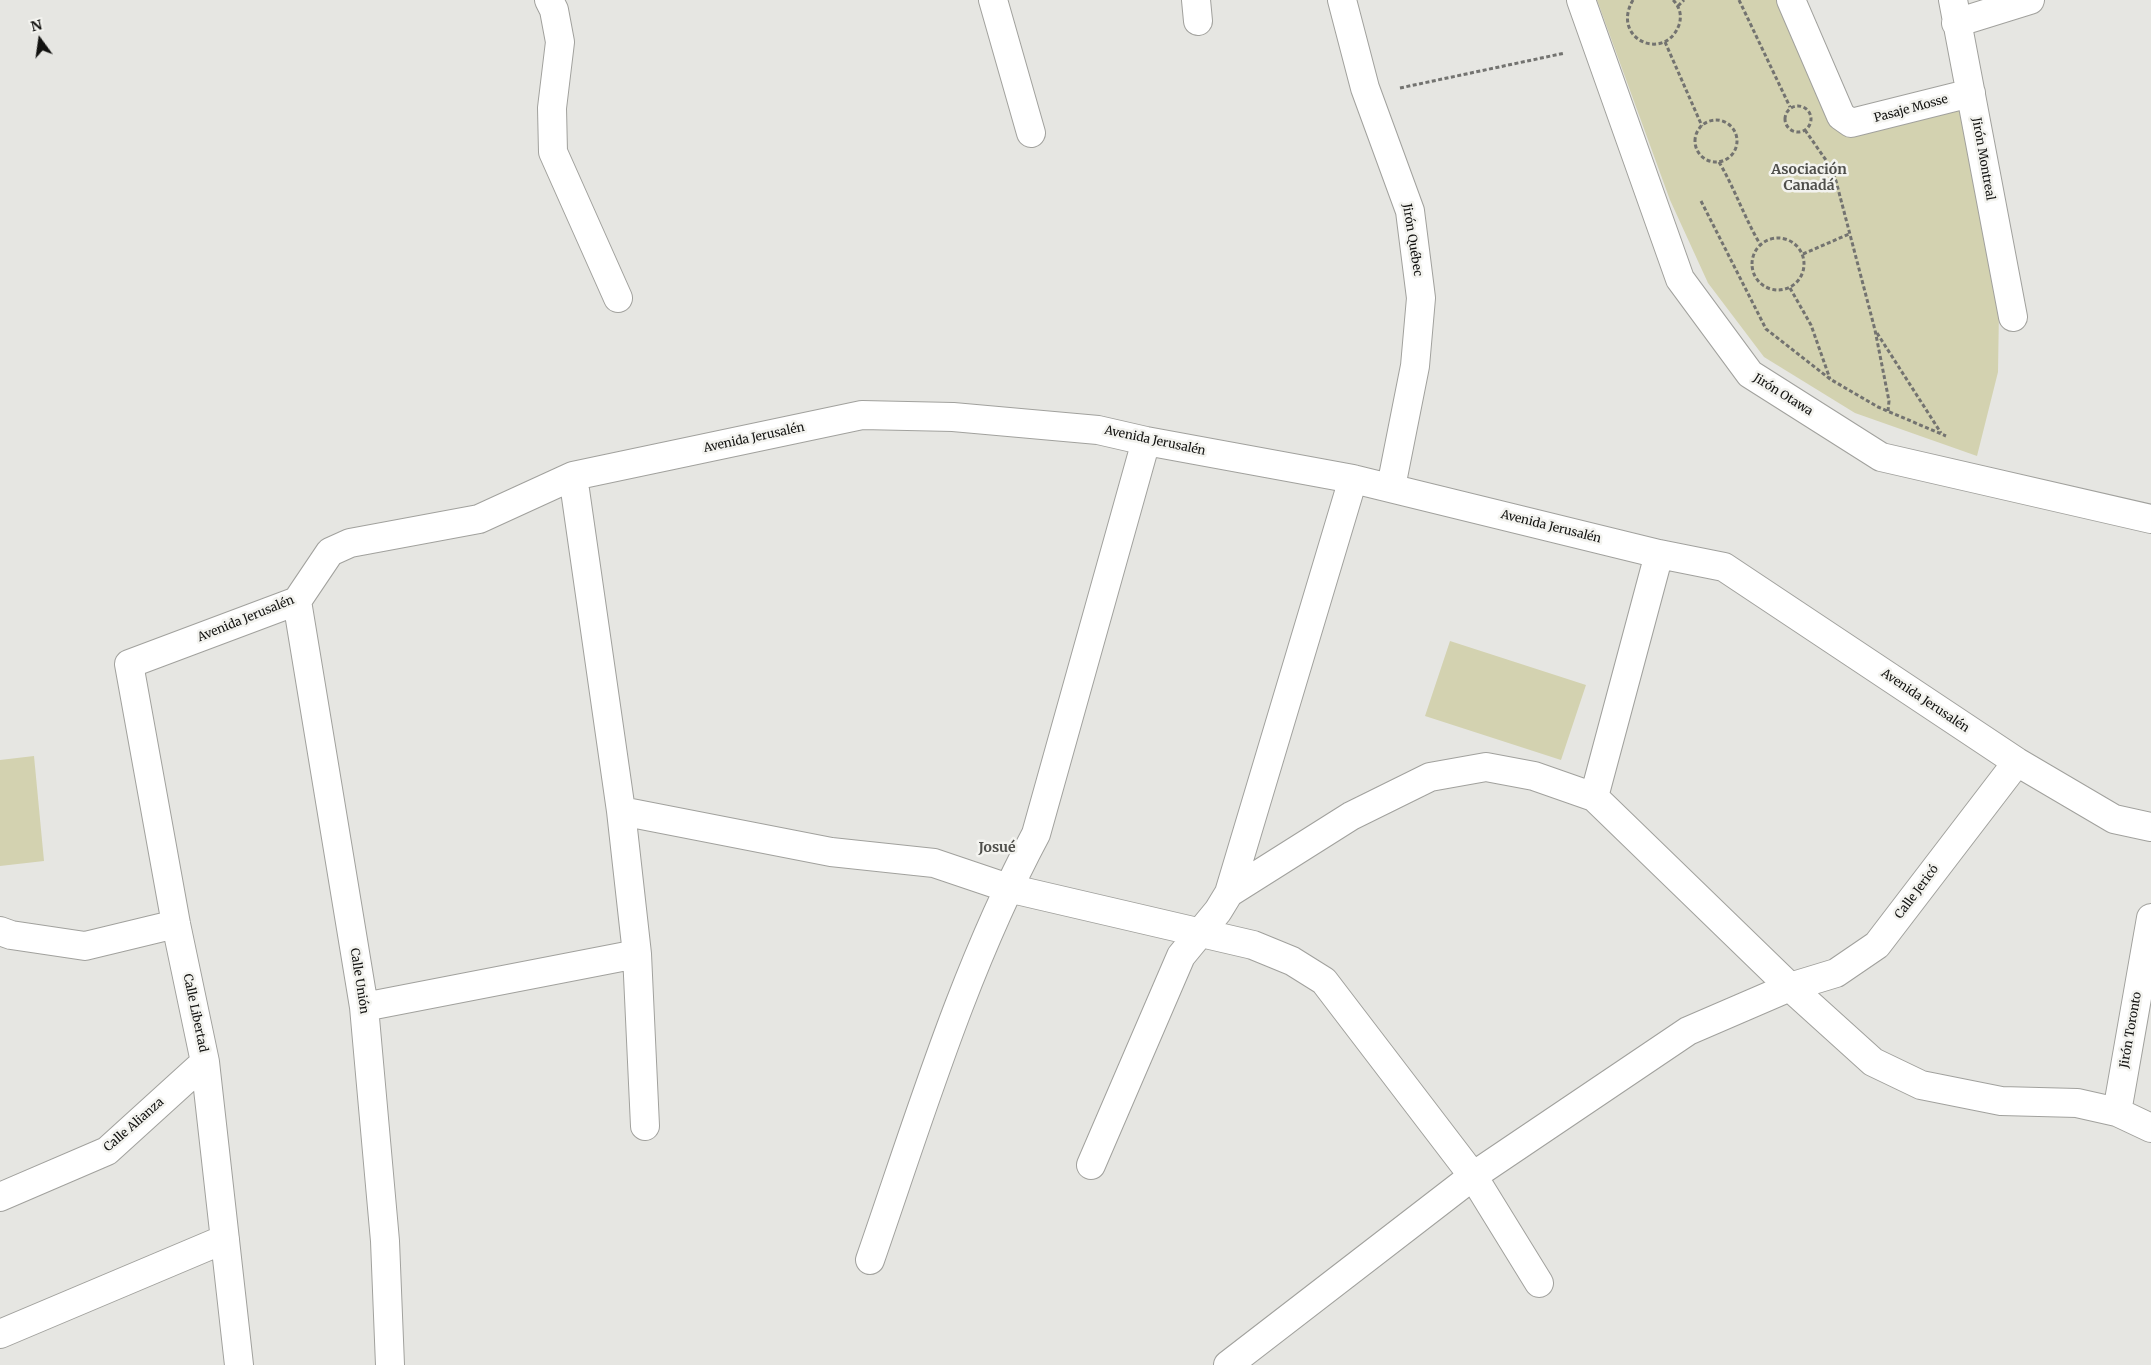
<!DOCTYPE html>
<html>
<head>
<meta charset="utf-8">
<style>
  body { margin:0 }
  #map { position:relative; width:2151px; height:1365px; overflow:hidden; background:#e6e6e2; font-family:Merriweather,serif }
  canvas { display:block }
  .north { position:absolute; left:15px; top:15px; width:50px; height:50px; -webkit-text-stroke:4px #f3f3ef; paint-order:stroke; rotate:346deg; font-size:14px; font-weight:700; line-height:20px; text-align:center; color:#121210 }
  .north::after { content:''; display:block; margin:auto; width:18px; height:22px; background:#121210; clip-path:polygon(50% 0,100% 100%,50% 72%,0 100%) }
</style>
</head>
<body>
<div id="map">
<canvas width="2151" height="1365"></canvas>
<div class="north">N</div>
</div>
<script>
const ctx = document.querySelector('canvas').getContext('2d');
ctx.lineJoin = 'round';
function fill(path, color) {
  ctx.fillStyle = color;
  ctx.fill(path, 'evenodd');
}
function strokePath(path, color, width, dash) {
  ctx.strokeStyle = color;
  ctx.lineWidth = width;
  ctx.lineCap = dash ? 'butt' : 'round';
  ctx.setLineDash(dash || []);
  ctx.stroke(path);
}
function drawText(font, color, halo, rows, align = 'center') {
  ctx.font = font + ' Merriweather,serif';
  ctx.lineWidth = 5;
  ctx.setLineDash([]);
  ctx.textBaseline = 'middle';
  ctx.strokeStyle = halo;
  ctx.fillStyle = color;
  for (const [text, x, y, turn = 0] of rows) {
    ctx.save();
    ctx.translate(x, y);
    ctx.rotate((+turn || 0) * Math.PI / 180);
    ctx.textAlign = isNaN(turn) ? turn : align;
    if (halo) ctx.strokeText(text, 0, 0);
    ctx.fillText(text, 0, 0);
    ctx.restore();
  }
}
const green = new Path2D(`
  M1597,0H1778L1836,125L1961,107L1999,309L1998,372L1977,456L1855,413L1764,357L1708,283L1670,200Z
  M1450,641L1586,685L1561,760L1425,716Z
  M34,756L44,861L0,866V760Z`);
const path = new Path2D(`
  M1633,0C1610,39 1665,63 1679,25C1682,16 1680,7 1673,0
  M1739,0L1790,107
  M1678,6L1684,0
  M1665,42L1702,126
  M1400,88L1565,53
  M1785 119a13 13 0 1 1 26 0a13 13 0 1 1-26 0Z
  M1695 141a21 21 0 1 1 42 0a21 21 0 1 1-42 0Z
  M1805,130L1830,166L1836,181L1875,330L1889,401L1888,411
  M1719,162C1735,189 1744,217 1760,244
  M1701,201L1766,329L1830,379L1878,407L1946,436
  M1752 264a26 26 0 1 1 52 0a26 26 0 1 1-52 0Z
  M1803,254L1849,234
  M1790,288L1811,325L1830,379
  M1877,333L1941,433`);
const minor = new Path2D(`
  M549,0L554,10L560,42L552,108L553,152L618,298
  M993,0L1031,133
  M1196,0L1198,21
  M1342,0L1365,88L1410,211L1421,298L1415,366L1391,487
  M1581,0L1680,279L1750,374L1881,457L2151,519
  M1791,0L1841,116L1851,123L1971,93
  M1953,0L2013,317
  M1956,23L2030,0
  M573,476L621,811L637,954L645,1126
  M297,601L364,1007L385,1241L390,1365
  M1594,797L1659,554
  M621,811L831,852L934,863L1008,888L1253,945L1292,961L1324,981L1473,1176L1539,1283
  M1229,893L1351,816L1430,777L1486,767L1534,776L1594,797L1790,987L1873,1062L1921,1085L2001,1101L2077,1103L2117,1112L2151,1128
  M0,931L11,935L85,946L176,924
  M364,1007L637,954
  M2117,1112L2151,918
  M1091,1165L1181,956L1218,911L1229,893L1353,479
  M0,1197L107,1151L205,1062
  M870,1260C920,1116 964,969 1036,834L1146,441
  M0,1334L225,1239
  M239,1365L205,1062L176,924L129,664L297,601L330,552L350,543L479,519L573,476L862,415L953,417L1098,430L1146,441L1353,479L1659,554L1724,567L2017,762L2114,819L2151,827
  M1228,1365L1473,1176L1688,1031L1790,987L1836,973L1877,945L2017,762`);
const streetNames = [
  ["Pasaje Mosse",1911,109,-15],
  ["Jirón Montreal",1983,159,80],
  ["Jirón Québec",1412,240,81],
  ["Jirón Otawa",1783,395,32],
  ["Avenida Jerusalén",754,438,-12],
  ["Avenida Jerusalén",1155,441,12],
  ["Avenida Jerusalén",1551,527,14],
  ["Avenida Jerusalén",246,619,-22],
  ["Avenida Jerusalén",1925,701,34],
  ["Calle Jericó",1917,892,-53],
  ["Calle Unión",359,981,81],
  ["Calle Libertad",195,1013,78],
  ["Jirón Toronto",2131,1030,-80],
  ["Calle Alianza",134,1125,-41]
];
const neighbourhoodNames = [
  ["Asociación",1809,170],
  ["Canadá",1809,186],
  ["Josué",997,848]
];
fill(green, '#d3d2b0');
strokePath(minor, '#a1a19d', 30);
strokePath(path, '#737370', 3, [4, 2.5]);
strokePath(minor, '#fff', 28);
drawText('12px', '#121210', '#f3f3ef', streetNames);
drawText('bold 14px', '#4f4f4b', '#f3f3ef', neighbourhoodNames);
</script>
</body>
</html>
